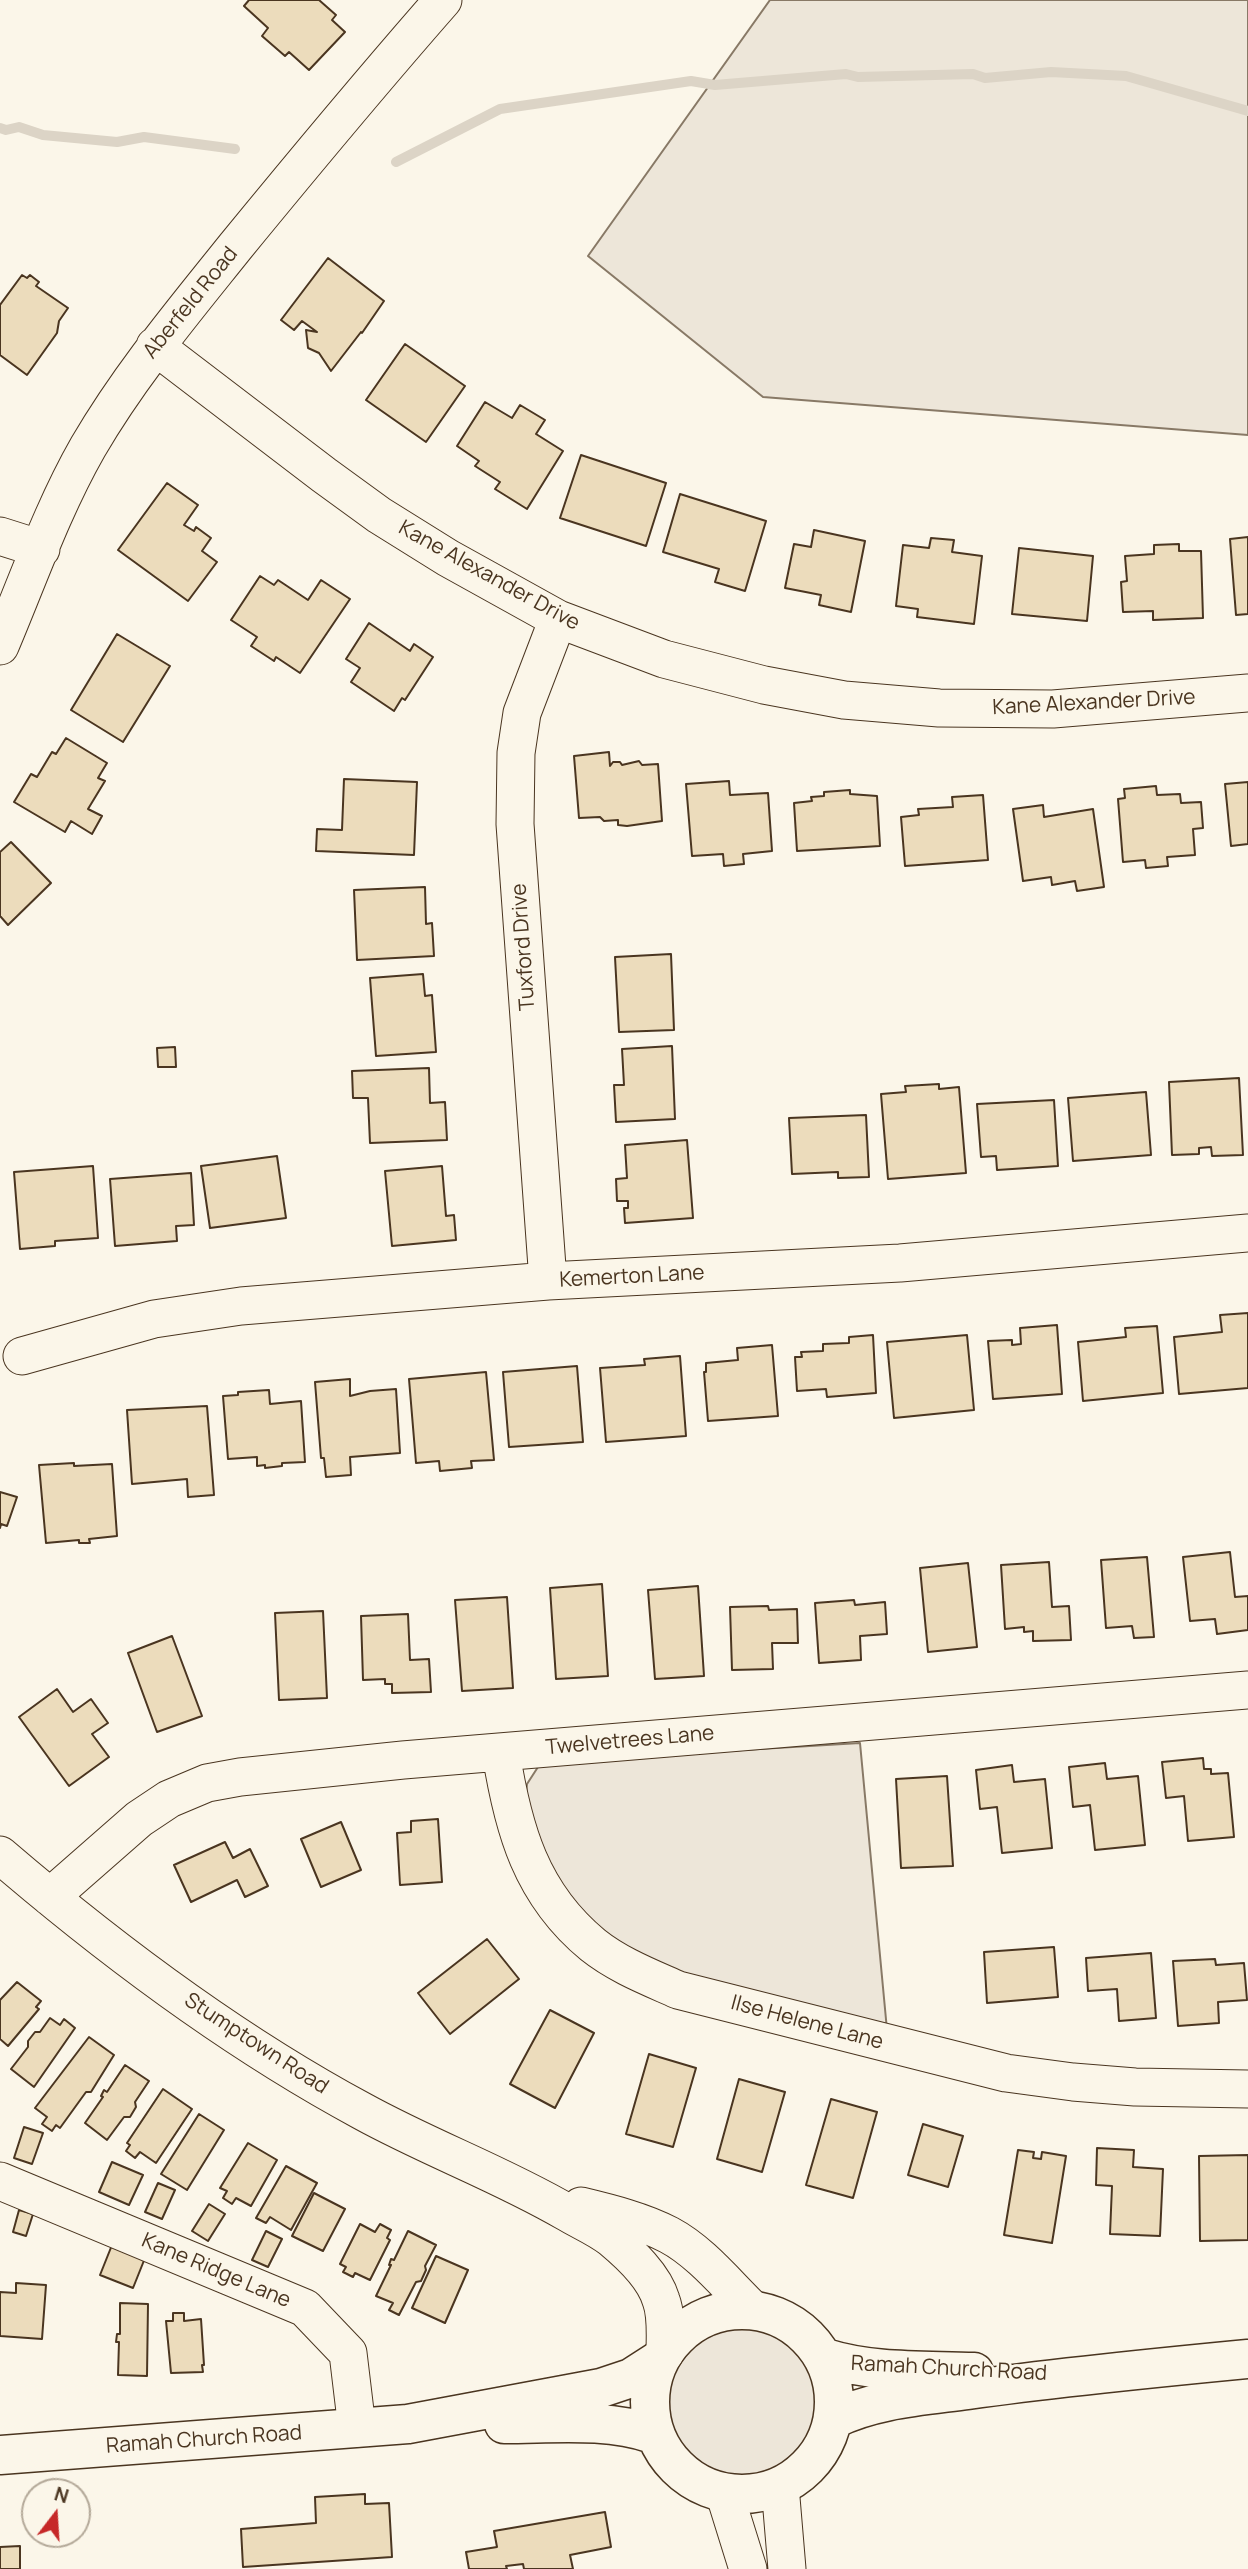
<!DOCTYPE html>
<html>
<head>
<meta charset="utf-8">
<style>
  body { margin:0 }
  #map { position:relative; width:1248px; height:2569px; overflow:hidden; background:#fbf6e9; font-family:Manrope,sans-serif }
  canvas { display:block }
  .north { position:absolute; left:21px; top:2478px; width:70px; height:70px; box-sizing:border-box; background:#fbf6e9; border:2px solid #b4a999; border-radius:50%; rotate:17deg; font-size:19px; font-weight:700; line-height:28px; text-align:center; color:#4a3520 }
  .north::after { content:''; display:block; margin:auto; width:24px; height:32px; background:#c62828; clip-path:polygon(50% 0,100% 100%,50% 72%,0 100%) }
</style>
</head>
<body>
<div id="map">
<canvas width="1248" height="2569"></canvas>
<div class="north">N</div>
</div>
<script>
const ctx = document.querySelector('canvas').getContext('2d');
ctx.lineJoin = 'round';
function fill(path, color) {
  ctx.fillStyle = color;
  ctx.fill(path, 'evenodd');
}
function strokePath(path, color, width, dash) {
  ctx.strokeStyle = color;
  ctx.lineWidth = width;
  ctx.lineCap = dash ? 'butt' : 'round';
  ctx.setLineDash(dash || []);
  ctx.stroke(path);
}
function drawText(font, color, halo, rows, align = 'center') {
  ctx.font = font + ' Manrope,sans-serif';
  ctx.lineWidth = 5;
  ctx.setLineDash([]);
  ctx.textBaseline = 'middle';
  ctx.strokeStyle = halo;
  ctx.fillStyle = color;
  for (const [text, x, y, turn = 0] of rows) {
    ctx.save();
    ctx.translate(x, y);
    ctx.rotate((+turn || 0) * Math.PI / 180);
    ctx.textAlign = isNaN(turn) ? turn : align;
    if (halo) ctx.strokeText(text, 0, 0);
    ctx.fillText(text, 0, 0);
    ctx.restore();
  }
}
const green = new Path2D(`
  M770,0H1248V435L763,397L588,256Z
  M860,1743L887,2030L668,1970L617,1946L554,1881L525,1805L527,1784L538,1767L558,1761Z
  M650 2402a92 92 0 1 1 184 0a92 92 0 1 1-184 0Z`);
const stream = new Path2D(`
  M0,128L6,130L19,127L43,135L117,142L144,137L235,149
  M396,162L500,109L691,81L715,85L846,74L858,77L973,74L985,78L1051,72L1126,76L1248,111`);
const building = new Path2D(`
  M249,0H319L336,15L332,20L345,32L309,70L289,52L285,56L262,36L268,28L244,6Z
  M328,258L384,301L362,333L361,332L331,371L319,353L308,348L306,330L317,332L302,321L294,330L281,320Z
  M22,275L27,278L30,275L39,282L36,286L68,308L59,321L57,333L27,375L0,355V305Z
  M405,344L465,386L426,442L366,400Z
  M485,402L512,418L520,405L545,420L536,434L563,451L527,509L495,489L500,482L475,466L479,461L457,446Z
  M581,455L666,483L646,546L560,518Z
  M167,483L198,505L184,525L194,531L196,527L211,538L202,551L217,562L188,601L118,550Z
  M680,494L766,521L745,591L715,582L719,569L663,552Z
  M814,530L865,541L851,612L819,605L821,595L785,588L794,544L811,547Z
  M1248,537V614L1236,615L1230,539Z
  M931,538L954,540L952,552L982,556L974,624L917,617L918,609L896,606L903,545L929,548Z
  M1179,544V551H1201L1203,618L1153,620V611L1123,612L1121,582L1127,581L1125,556L1154,554V545Z
  M1019,548L1093,556L1087,621L1012,614Z
  M260,576L274,585L278,580L308,600L321,580L350,599L300,673L276,657L274,661L251,646L257,637L231,620Z
  M369,623L410,651L414,644L433,657L405,700L402,698L394,711L351,682L360,668L346,659Z
  M117,634L170,666L123,742L71,710Z
  M66,738L107,763L98,778L105,781L88,809L102,816L92,834L71,821L65,832L14,802L31,774L37,777L52,752L56,754Z
  M609,752L610,766L613,762H620L622,765L639,761L642,765L658,764L662,821L627,826L618,825V820L604,821L600,817L579,818L574,756Z
  M344,779L417,782L414,855L316,851L317,829L342,830Z
  M729,781L730,795L768,793L772,851L743,854L744,864L724,866L723,854L692,856L686,784Z
  M1248,782V844L1231,846L1225,784Z
  M1156,786L1157,795L1180,794L1181,803L1201,802L1203,828L1193,829L1195,855L1167,857L1168,866L1146,868L1145,860L1123,862L1118,799L1125,798L1124,789Z
  M850,790V794L877,796L880,846L797,851L794,803L812,801L811,797L824,796V792Z
  M983,795L988,860L905,866L901,817L919,815L918,809L953,807L952,797Z
  M1043,805L1044,817L1093,809L1104,887L1077,891L1075,881L1052,885L1051,877L1023,881L1013,809Z
  M11,842L51,883L8,925L0,916V852Z
  M425,887L426,924L432,923L434,956L357,960L354,890Z
  M671,954L674,1030L619,1032L615,957Z
  M423,974L425,996L432,995L436,1052L376,1056L370,978Z
  M672,1046L675,1119L616,1122L614,1085H624L622,1049Z
  M175,1047L176,1067H158L157,1048Z
  M429,1068L430,1103L445,1102L447,1140L370,1143L368,1098H353L352,1071Z
  M1239,1078L1243,1155L1212,1156L1211,1147L1199,1148V1154L1172,1155L1169,1082Z
  M939,1084V1089L959,1087L966,1173L888,1179L881,1094L906,1092L905,1086Z
  M1146,1092L1151,1155L1073,1161L1068,1098Z
  M1054,1100L1058,1166L997,1170L996,1156L981,1157L977,1104Z
  M866,1115L869,1177L838,1178V1172L792,1174L789,1118Z
  M687,1140L693,1218L625,1223L624,1208H628V1201H617L616,1179L627,1178L625,1145Z
  M277,1156L286,1218L210,1228L201,1166Z
  M93,1166L98,1238L55,1241V1246L20,1249L14,1172Z
  M442,1166L446,1216L454,1215L456,1240L392,1246L385,1171Z
  M191,1173L194,1225L176,1226L177,1241L115,1246L110,1179Z
  M1248,1313V1388L1179,1394L1174,1337L1222,1332L1220,1315Z
  M1057,1325L1062,1394L993,1399L988,1341L1012,1340V1345L1021,1344L1020,1328Z
  M1157,1326L1163,1393L1083,1401L1078,1342L1126,1337L1125,1328Z
  M873,1335L876,1393L827,1397L826,1389L797,1391L795,1357H802L801,1352L823,1351V1344L849,1343V1337Z
  M967,1335L974,1410L894,1418L887,1342Z
  M772,1345L778,1416L708,1421L704,1372H706V1363L738,1360L737,1348Z
  M680,1356L686,1436L606,1442L600,1368L645,1365L644,1359Z
  M577,1366L583,1442L509,1447L503,1372Z
  M486,1372L494,1460L471,1461L472,1468L440,1471L439,1461L416,1463L409,1379Z
  M350,1379V1396L370,1391L396,1389L400,1453L350,1457L351,1475L326,1477L324,1458H321L315,1382Z
  M269,1390L270,1404L301,1401L305,1462L282,1463V1466L265,1468V1465L257,1466V1457L228,1459L223,1396L238,1395V1392Z
  M207,1406L214,1495L188,1497L187,1479L132,1484L127,1410Z
  M74,1463V1466L112,1464L117,1536L89,1539L90,1543H79V1540L46,1543L39,1465Z
  M0,1492L17,1497L7,1526L1,1524L0,1528Z
  M1230,1552L1235,1597L1248,1596V1630L1217,1634L1215,1619L1190,1621L1183,1557Z
  M1147,1557L1154,1637L1134,1638L1132,1626L1106,1628L1101,1560Z
  M1049,1562L1052,1607L1069,1606L1071,1640L1033,1641V1631L1024,1632V1627L1005,1629L1001,1565Z
  M968,1563L977,1647L928,1652L920,1568Z
  M602,1584L608,1676L556,1679L550,1588Z
  M698,1586L704,1676L655,1679L648,1590Z
  M507,1597L513,1688L462,1691L455,1600Z
  M854,1600L855,1605L885,1602L887,1634L860,1636L861,1660L819,1663L815,1603Z
  M768,1606L769,1610L797,1609L798,1643H772L773,1669L732,1670L730,1607Z
  M323,1611L327,1698L279,1700L275,1613Z
  M408,1614L410,1660L429,1659L431,1692L392,1693V1684H385V1679L363,1680L361,1616Z
  M172,1636L202,1716L157,1732L128,1653Z
  M57,1689L73,1712L91,1699L108,1723L92,1734L109,1757L69,1786L19,1717Z
  M1203,1758L1204,1769H1211V1774L1228,1773L1234,1837L1188,1841L1184,1796L1166,1798L1162,1762Z
  M1105,1763L1107,1779L1138,1776L1145,1845L1095,1850L1090,1805L1073,1807L1069,1767Z
  M1012,1765L1014,1782L1045,1779L1052,1848L1002,1853L997,1807L980,1809L976,1770Z
  M947,1776L953,1866L901,1868L896,1779Z
  M438,1819L442,1882L400,1885L397,1833L411,1832V1821Z
  M341,1822L361,1870L321,1887L301,1839Z
  M225,1842L233,1858L250,1849L268,1886L245,1897L237,1880L191,1902L174,1865Z
  M487,1939L519,1979L450,2034L418,1993Z
  M1054,1947L1058,1997L987,2003L984,1952Z
  M1151,1953L1156,2018L1119,2021L1117,1989L1088,1991L1086,1958Z
  M1215,1959L1216,1965L1244,1963L1247,2000L1218,2002L1219,2023L1178,2026L1173,1961Z
  M17,1982L41,2001L36,2007L39,2009L8,2046L0,2039V2000Z
  M550,2010L594,2033L555,2108L510,2084Z
  M50,2018L60,2025L64,2019L75,2028L34,2087L11,2069L28,2047V2041L35,2032H40Z
  M89,2037L114,2055L91,2092H86L60,2128L56,2125L52,2131L42,2124L47,2117L35,2108Z
  M649,2054L696,2068L673,2147L626,2134Z
  M125,2065L149,2081L135,2102L136,2107L130,2117H124L107,2140L85,2123L103,2097L101,2096L104,2090L107,2092Z
  M739,2079L785,2092L762,2172L717,2159Z
  M163,2089L192,2109L156,2163L140,2152L135,2158L126,2151L130,2145L127,2143Z
  M831,2099L877,2112L853,2198L806,2185Z
  M199,2114L224,2130L187,2190L161,2174Z
  M923,2124L963,2136L948,2187L908,2175Z
  M24,2127L43,2133L32,2164L14,2158Z
  M248,2143L277,2160L251,2206L236,2198L232,2204L223,2198L227,2191L220,2188Z
  M1097,2148L1134,2150L1133,2167L1163,2169L1160,2236L1110,2234L1112,2186L1096,2185Z
  M1018,2150L1034,2152L1033,2158L1041,2159L1042,2152L1066,2156L1052,2243L1004,2235Z
  M1248,2155V2240L1200,2241L1199,2156Z
  M112,2162L143,2175L129,2205L99,2192Z
  M286,2166L317,2183L291,2230L270,2217L266,2223L256,2218Z
  M158,2183L175,2190L162,2219L145,2212Z
  M314,2193L345,2209L323,2251L292,2236Z
  M209,2204L225,2214L208,2241L192,2231Z
  M19,2210L33,2214L26,2236L13,2232Z
  M360,2224L375,2232L380,2224L391,2230L387,2238L390,2240L370,2280L355,2273L353,2277L343,2272L346,2267L340,2264Z
  M266,2231L282,2239L268,2267L252,2260Z
  M408,2231L436,2245L425,2266L426,2270L421,2281L416,2282L399,2315L389,2310L393,2303L376,2296L391,2265H389L391,2259L394,2260Z
  M112,2245L145,2258L133,2288L100,2275Z
  M436,2256L468,2270L445,2323L412,2308Z
  M16,2283L46,2285L42,2339L0,2336V2292L16,2293Z
  M120,2303L148,2304L147,2376L118,2375L119,2342H116L117,2334H120Z
  M173,2313H184V2321L201,2319L204,2365H202L203,2372L171,2373L166,2321H173Z
  M365,2494V2504L389,2503L392,2557L243,2567L241,2529L316,2523L315,2497Z
  M605,2512L611,2547L570,2555L573,2569H524L523,2564L506,2566L507,2569H469L466,2552L497,2547L494,2531Z
  M20,2546V2569H0V2547Z`);
const minor = new Path2D(`
  M155,346L324,475L379,515L448,558L558,619L664,659L764,685L844,700L939,708L1053,709L1248,693
  M0,536L41,549
  M0,646C28,580 52,510 88,447C130,375 183,312 235,247C303,164 372,81 443,0
  M548,1281L515,824L516,753L522,713L558,619
  M22,1356L154,1319L241,1306L548,1281L900,1263L1248,1233
  M501,1753C513,1829 531,1894 593,1945C618,1965 649,1977 678,1990L1006,2073L1073,2082L1135,2087L1248,2089
  M0,1855C112,1951 232,2041 362,2111C429,2148 501,2174 566,2212C581,2221 598,2228 612,2239C630,2254 654,2276 661,2300C667,2316 665,2336 665,2353
  M50,1897L139,1819L169,1799L207,1783L240,1777L403,1760L1248,1690
  M0,2181L305,2308L348,2353L357,2428
  M581,2206C610,2213 642,2221 669,2235C701,2252 727,2285 753,2310
  M780,2486L787,2569
  M724,2492L748,2569`);
const major = new Path2D(`
  M650 2402a92 92 0 1 1 184 0a92 92 0 1 1-184 0Z
  M825,2358C873,2373 924,2370 974,2372
  M834,2419C874,2399 923,2396 968,2390C1061,2377 1154,2368 1248,2359
  M504,2424C554,2424 606,2418 653,2434
  M0,2455L408,2424L601,2388L631,2378L659,2360`);
const streetNames = [
  ["Aberfeld Road",191,303,-51],
  ["Kane Alexander Drive",489,576,29],
  ["Kane Alexander Drive",1094,703,-3],
  ["Tuxford Drive",524,947,-94],
  ["Kemerton Lane",632,1277,-3],
  ["Twelvetrees Lane",630,1741,-5],
  ["Ilse Helene Lane",807,2023,15],
  ["Stumptown Road",256,2044,33],
  ["Kane Ridge Lane",216,2271,23],
  ["Ramah Church Road",949,2369,3],
  ["Ramah Church Road",204,2440,-4]
];
fill(green, '#ede6d9');
strokePath(green, '#887966', 2);
strokePath(stream, '#dcd4c6', 10);
fill(building, '#ecdcbc');
strokePath(building, '#4a3520', 2);
strokePath(minor, '#4a3520', 39);
strokePath(major, '#4a3520', 41);
strokePath(minor, '#fbf6e9', 37);
strokePath(major, '#fbf6e9', 38);
drawText('21px', '#4a3520', '#fbf6e9', streetNames);
</script>
</body>
</html>
